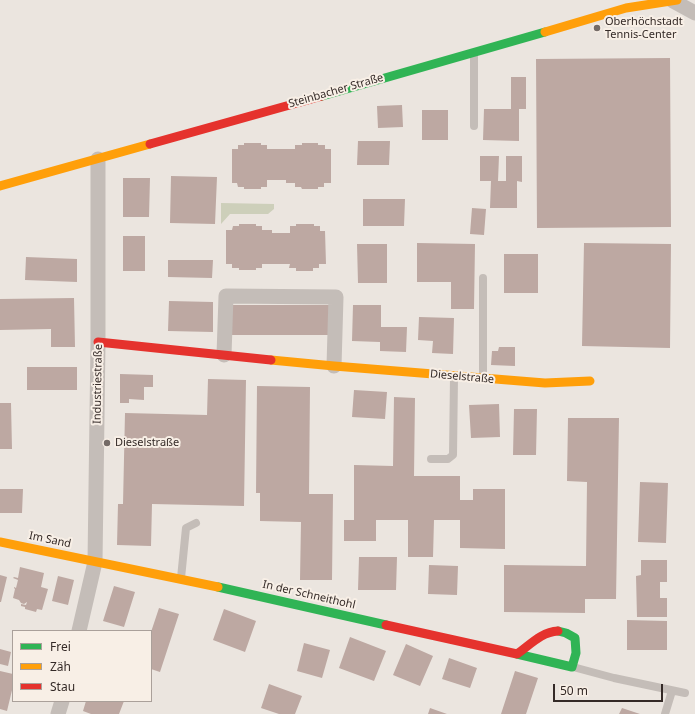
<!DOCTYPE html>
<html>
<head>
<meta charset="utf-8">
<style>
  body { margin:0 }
  #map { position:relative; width:695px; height:714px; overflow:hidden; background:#ebe5df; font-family:"Noto Sans",sans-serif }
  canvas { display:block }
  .legend { position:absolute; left:12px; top:630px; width:140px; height:72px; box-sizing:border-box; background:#f8efe6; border:1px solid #aaa09a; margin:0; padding:5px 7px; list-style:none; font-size:12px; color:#342a27 }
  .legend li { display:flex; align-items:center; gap:8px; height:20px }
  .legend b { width:20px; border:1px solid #aaa09a }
  .scale { position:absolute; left:553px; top:684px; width:110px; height:18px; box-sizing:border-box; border:2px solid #342a27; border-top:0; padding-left:5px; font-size:12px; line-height:14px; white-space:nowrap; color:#342a27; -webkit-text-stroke:3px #f8efe6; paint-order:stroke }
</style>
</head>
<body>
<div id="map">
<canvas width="695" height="714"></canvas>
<ul class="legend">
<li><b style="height:5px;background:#30b455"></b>Frei</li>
<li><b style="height:5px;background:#ff9f0a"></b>Zäh</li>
<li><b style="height:5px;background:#e5322d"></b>Stau</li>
</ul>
<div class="scale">50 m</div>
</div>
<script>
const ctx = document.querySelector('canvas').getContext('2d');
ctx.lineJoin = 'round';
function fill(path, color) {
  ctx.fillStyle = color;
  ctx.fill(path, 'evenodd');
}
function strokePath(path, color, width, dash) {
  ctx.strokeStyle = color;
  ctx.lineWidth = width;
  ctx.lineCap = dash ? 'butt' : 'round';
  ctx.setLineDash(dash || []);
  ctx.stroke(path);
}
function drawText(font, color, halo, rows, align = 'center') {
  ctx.font = font + ' "Noto Sans",sans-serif';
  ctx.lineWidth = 4;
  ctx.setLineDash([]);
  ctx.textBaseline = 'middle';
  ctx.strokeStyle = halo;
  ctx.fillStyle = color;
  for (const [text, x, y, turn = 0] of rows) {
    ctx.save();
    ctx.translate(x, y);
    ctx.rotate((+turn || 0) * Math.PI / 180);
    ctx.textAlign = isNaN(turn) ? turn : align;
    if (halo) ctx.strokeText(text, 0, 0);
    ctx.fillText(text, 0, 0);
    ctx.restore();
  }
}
const green = new Path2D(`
  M221,203L274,204V209L268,214H230L221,224Z`);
const building = new Path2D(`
  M670,58L671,227L537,228L536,59Z
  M511,77H526V109H519V141L483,140L484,109H511Z
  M402,105L403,127L378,128L377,106Z
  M422,110H448V140H422Z
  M358,141H390L389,165H357Z
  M244,143H261V145H267V149H295V145H302V143H318V145H325V149H331V183H324V187H318V189H302L301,187H295V183H286V180H267V187H261V189H244V187H238L237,183H232V149H238V145H244Z
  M480,156H499L498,181H506V156H522V182L517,181V208H490L491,181H480Z
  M171,176L217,177L215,224L170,223Z
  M123,178H150L149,217H123Z
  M363,199H405L404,226H363Z
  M472,208L486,209L484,235L470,234Z
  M239,224H256V226H262V230H272V233H290V226H296V224H314V226H320V231H325L326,264H319V268H313V271H296V268H289L290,264H262V268H256V270H239V268H232V264H226V230H232L233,226H239Z
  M123,236H145V271H123Z
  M417,243L475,244L474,309H451V282H417Z
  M584,243L671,244L670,348L582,346Z
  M357,244H387V283H358Z
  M504,254H538V293H504Z
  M26,257L77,259V282L25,280Z
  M168,260H213L212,278L168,277Z
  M74,298L75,347H51V329L0,330V299Z
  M169,301L213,302V332L168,331Z
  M228,305H331L330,335H228Z
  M353,305H381V327H407L406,352L380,351V342L352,341Z
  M419,317L454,318L453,354L432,353L433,341L418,340Z
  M499,347H515V366L491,365L492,351H498Z
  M27,367H77V390H27Z
  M120,374L153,375V387H144V400L129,399V403H120Z
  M208,379L246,380L244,506L152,504L151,546L117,545L118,504H123L125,413L207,415Z
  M257,386L310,387L309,494H333L332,580H300L301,522L260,521V493H256Z
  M354,390L387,392L385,419L352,417Z
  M394,397L415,398L414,476H460V500H473V489H505V549L460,548V520H434L433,557H408V520H376V541H344V520H354V465L393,466Z
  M0,403H11L12,449H0Z
  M499,404L500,437L471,438L469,405Z
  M514,409H537L536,455H513Z
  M568,418H619L616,599H585V613L504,612V565L586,566L587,482L567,481Z
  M640,482L668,483L666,543L638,542Z
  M0,489H23L22,513H0Z
  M359,557H397L396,590H358Z
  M641,560H667V582H660V598H667V617H637L636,576L641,575Z
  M429,565L458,566L457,595L428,594Z
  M20,567L44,573L41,587L48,589L42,610L37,609L36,612L25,609V607L21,606V604L26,605L27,602L24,604L21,603L19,600L13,598L15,589L14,588V587L16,588L18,580L13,578L14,577L18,578Z
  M0,575L7,577L1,602H0Z
  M58,576L74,580L68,605L52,601Z
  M114,586L135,592L124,627L103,621Z
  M159,608L179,614L160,672L151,669V632Z
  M224,609L256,621L245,652L213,640Z
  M627,620L667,621V650H627Z
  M350,637L386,651L374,681L339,668Z
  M304,643L330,650L322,678L297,671Z
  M406,644L433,656L420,686L393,675Z
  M0,649L11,652L8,666L0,664Z
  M449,658L477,668L470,688L442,679Z
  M0,671L13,674V686L7,711L0,709Z
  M515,671L538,678L526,714H501Z
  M269,684L302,696L295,714H279L261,708Z
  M86,701H124L119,714H91L83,711Z
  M430,708L447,714H428Z
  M622,708L640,714H619Z`);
const lane = new Path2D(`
  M474,126V53
  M483,278V377
  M431,459H448L453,455L454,377
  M181,578L186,528L196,523
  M573,667L614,678L685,693
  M665,714L672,691`);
const street = new Path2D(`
  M673,1L695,13
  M224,355L226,296L336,297L334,366
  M79,631L95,562L98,342V159
  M58,714L62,701`);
const fast = new Path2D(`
  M322,96L545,32
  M218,587L386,625
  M517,654L572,667L576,653L575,638L566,633L558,631`);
const slow = new Path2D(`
  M545,32L626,8L677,0
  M0,186L150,144
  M271,360L334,366L545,383L590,381
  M0,542L218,587`);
const jam = new Path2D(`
  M150,144L322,96
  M98,342L271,360
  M386,625L517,654C530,645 541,632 558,631`);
const markers = [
  [597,28,4,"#746b67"],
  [107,443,4,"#746b67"]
];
const poiNames = [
  ["Oberhöchstadt",605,22],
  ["Tennis-Center",605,35],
  ["Dieselstraße",115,443]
];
const streetNames = [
  ["Steinbacher Straße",336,91,-16],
  ["Dieselstraße",462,377,5],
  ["Industriestraße",98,384,-89],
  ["Im Sand",50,540,12],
  ["In der Schneithohl",309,595,13]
];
fill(green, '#cdcfba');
fill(building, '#bda8a2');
strokePath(lane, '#c4bdb8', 8);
strokePath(street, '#c4bdb8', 15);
strokePath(fast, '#30b455', 9);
strokePath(slow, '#ff9f0a', 9);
strokePath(jam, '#e5322d', 9);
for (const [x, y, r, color] of markers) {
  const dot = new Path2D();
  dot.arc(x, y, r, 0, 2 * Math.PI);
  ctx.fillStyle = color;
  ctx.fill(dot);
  strokePath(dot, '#f8efe6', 1.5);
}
drawText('11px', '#342a27', '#f8efe6', poiNames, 'left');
drawText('11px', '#342a27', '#f8efe6', streetNames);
</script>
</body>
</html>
